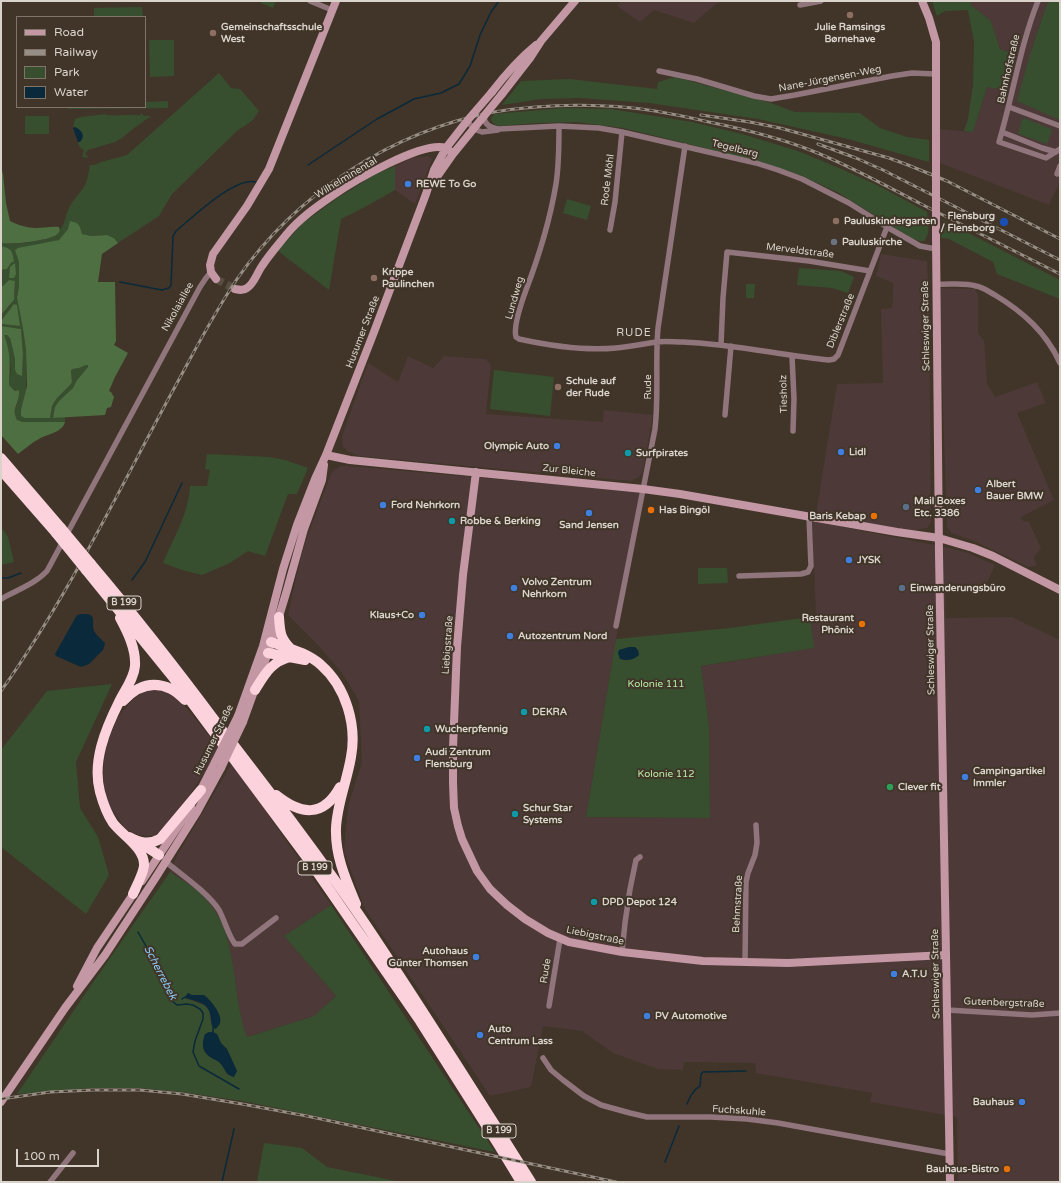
<!DOCTYPE html>
<html>
<head>
<meta charset="utf-8">
<style>
  body { margin:0 }
  #map { position:relative; width:1061px; height:1183px; overflow:hidden; background:#403528; font-family:"Varela Round",sans-serif }
  canvas { display:block }
  .frame { position:absolute; inset:0; border:2px solid #dad3cc; pointer-events:none }
  .legend { position:absolute; left:16px; top:16px; width:130px; height:92px; box-sizing:border-box; background:#403528; border:1px solid #7e746a; margin:0; padding:5px 7px; list-style:none; font-size:12px; color:#dad3cc }
  .legend li { display:flex; align-items:center; gap:8px; height:20px }
  .legend b { width:20px; border:1px solid #7e746a }
  .scale { position:absolute; left:16px; top:1149px; width:83px; height:18px; box-sizing:border-box; border:2px solid #dad3cc; border-top:0; padding-left:5px; font-size:12px; line-height:14px; white-space:nowrap; color:#dad3cc; -webkit-text-stroke:3px #403528; paint-order:stroke }
</style>
</head>
<body>
<div id="map">
<canvas width="1061" height="1183"></canvas>
<div class="frame"></div>
<ul class="legend">
<li><b style="height:5px;background:#c397a3"></b>Road</li>
<li><b style="height:5px;background:#978e85"></b>Railway</li>
<li><b style="height:11px;background:#374f2f"></b>Park</li>
<li><b style="height:11px;background:#0a293a"></b>Water</li>
</ul>
<div class="scale">100 m</div>
</div>
<script>
const ctx = document.querySelector('canvas').getContext('2d');
ctx.lineJoin = 'round';
function fill(path, color) {
  ctx.fillStyle = color;
  ctx.fill(path, 'evenodd');
}
function strokePath(path, color, width, dash) {
  ctx.strokeStyle = color;
  ctx.lineWidth = width;
  ctx.lineCap = dash ? 'butt' : 'round';
  ctx.setLineDash(dash || []);
  ctx.stroke(path);
}
function drawText(font, color, halo, rows, align = 'center') {
  ctx.font = font + ' "Varela Round",sans-serif';
  ctx.lineWidth = 4;
  ctx.setLineDash([]);
  ctx.textBaseline = 'middle';
  ctx.strokeStyle = halo;
  ctx.fillStyle = color;
  for (const [text, x, y, turn = 0] of rows) {
    ctx.save();
    ctx.translate(x, y);
    ctx.rotate((+turn || 0) * Math.PI / 180);
    ctx.textAlign = isNaN(turn) ? turn : align;
    if (halo) ctx.strokeText(text, 0, 0);
    ctx.fillText(text, 0, 0);
    ctx.restore();
  }
}
const commercial = new Path2D(`
  M621,1H724L716,4L694,23L654,10L640,22L617,6Z
  M971,1H1048L1031,51L1060,120V181L1049,205L940,163V129L973,132L987,87L1004,90L1013,54L1000,49L991,21L971,5Z
  M428,156L432,159L415,204L395,190V166L412,158Z
  M881,254L927,261L929,302L931,522L927,528L911,531L816,514L837,384L883,383L881,309L892,308L893,283L876,276Z
  M939,288L975,289L978,295V334L984,340L987,384L995,397L1037,382L1046,403L1017,413L1054,500L1021,517L1023,521L1029,522L1041,548L1034,557L1037,566L1028,567L974,541L951,533L947,527Z
  M408,356L433,368L444,356L485,359L491,364L486,414L603,422L604,410L653,415L643,471L639,477L631,481L359,456L349,452L343,447L342,436L368,363L398,382Z
  M341,466H348L645,492L616,639L586,817L710,818L709,725L701,666L734,661L813,648L810,617L816,616L812,521L945,547L968,553L995,565L983,592H971L970,585L945,584L946,618L1012,617L1060,640V1182H958L957,1117L870,1102L872,1093L756,1073L755,1063L684,1062L683,1070L658,1069L613,1053L582,1031L543,1026L531,1087L490,1096L365,909L344,851L348,806L362,762L359,701L342,673L317,644L288,615L301,556L309,532L331,474L334,470Z
  M150,689L164,690L176,695L219,748L213,760L189,796L165,826L154,836L137,835L125,828L109,805L103,782L104,761L108,741L118,717L134,698Z
  M232,763L331,905L284,936L336,996L314,1016L246,1037L242,1025L231,955L222,926L199,892L170,872L178,854Z`);
const green = new Path2D(`
  M261,1H276L273,8L261,3Z
  M932,1H971V5L991,21L1000,49L1013,54L1004,90L987,87L973,132L964,131L968,119L973,85L974,42L968,10L945,11L937,16Z
  M1048,1H1060V120L1017,101L1031,51Z
  M142,7L143,17H94V8Z
  M149,40H174V76L150,77Z
  M219,73L231,88L240,89L259,111L252,121L237,131L172,194L159,216L118,243L114,238L107,235L91,236L82,234L80,227L68,229L59,240L16,250L19,262V286L17,298L23,329L26,350V392L50,417L52,406L57,398L71,384L72,382L71,370L73,369L79,368L85,365H88V367L77,380L73,388L59,401L53,418L65,417V422H23L17,420C13,409 15,411 18,401C19,397 18,393 18,390L15,391L9,385L11,369L4,335H7L10,338L15,359V370L22,375L23,354L21,329L1,326V324L20,326L14,304L1,321V315C15,301 15,301 15,281L3,286L1,285V270L7,269L11,263L10,249L1,246V243C12,246 45,241 55,235C64,230 65,216 69,208C73,199 82,192 86,183C88,177 89,171 90,165H94L101,162L127,155Z
  M675,77L771,103L795,112L860,113L880,128L907,137L929,140V162L848,139L758,119L649,103L579,98L541,99L502,105L521,81L569,79L657,89L658,82Z
  M168,101V108L68,109V107H145V102Z
  M564,108L611,109L692,122L742,134L798,151L839,168L877,185L927,212C928,221 931,234 924,241H920L913,239L837,192L802,176L762,162L623,128L576,122L537,123L500,126C495,125 493,124 491,119L494,114Z
  M141,113L144,116H151L133,129L122,138L115,142L88,150L85,154L89,158L82,157L84,150C80,148 79,146 78,142H79L74,127L73,128L75,119C85,115 95,116 105,114L107,115C114,116 121,115 128,115C132,114 136,116 141,115Z
  M25,116H49V134H25Z
  M1024,118L1051,129L1052,130L1047,144L1018,134L1022,120Z
  M395,166V190L363,208L341,219L329,290L278,251L303,223L336,199L374,175Z
  M567,199L591,206L587,220L563,213Z
  M943,220L1060,280V299L997,274L993,262L949,239L941,238Z
  M799,268L841,271L854,277L848,293L832,288L797,285Z
  M746,284H755L754,298H747L746,295Z
  M494,370L554,377L550,416L490,409Z
  M207,454L270,457L285,460L308,468L297,494H288L265,556L248,551L230,563L202,575L182,570L163,563C173,539 189,513 190,486H207L210,470L205,469Z
  M1,527L8,537L14,562L1,565Z
  M698,568H727L728,583L698,584Z
  M810,617L814,648L701,666L709,725L710,818L586,817L616,639L730,628Z
  M112,684L76,762L80,808L98,837L109,875L86,914L1,847V750L47,691Z
  M170,872C179,879 192,885 200,893C209,902 218,914 223,926C237,962 234,1002 247,1037L314,1016L336,996L284,936L331,905L495,1152L242,1101L181,1092L139,1088H92L17,1094L85,994ZM188,993L192,995L198,996L220,1020L212,1026L209,1009L204,1005L185,998ZM217,1034L221,1043L227,1049L237,1071L227,1075L224,1067L218,1061L205,1052L203,1048L204,1039Z
  M264,1143L302,1148L327,1167L401,1182H257Z`);
const forest = new Path2D(`
  M1,168L3,174L6,203L10,221C18,225 27,228 36,228C44,228 51,226 59,227L60,230C59,232 58,234 56,235C47,241 11,245 1,243Z
  M70,221L77,223L80,227L82,234L91,236L107,235L114,238L118,243L102,254L98,282H115L116,341L114,345L128,353L115,377L109,391L111,392L114,397L111,407L107,408L105,415L53,418L55,407L59,401L73,388L77,380L88,367V365H86L79,368L73,369L71,370L72,382L71,384L57,398L52,406L50,418H25L21,416V410L27,386L26,350L23,329L17,298L19,286V262L15,250L18,248L59,240L68,229Z
  M1,246C12,249 12,250 14,261L11,263L7,269L1,270Z
  M15,263L16,274L14,278H9L10,267Z
  M9,280L15,281L14,300L1,315V285L3,286Z
  M14,304L17,305L20,326L1,324V321Z
  M1,326L21,329L23,354L22,376L17,374L15,370V359L10,338L7,335H4C11,353 10,366 9,385L15,391L19,390C19,393 19,397 18,400C15,410 13,409 17,420L23,422H65C62,433 47,434 39,439C31,443 25,449 18,454L1,435Z`);
const water = new Path2D(`
  M75,127C82,130 86,136 80,142H78L73,128Z
  M82,614C98,613 91,621 94,631C96,635 101,639 105,643L103,650L89,664L81,667L56,656L55,654L77,615Z
  M629,647H635L638,650L639,655C634,660 627,661 620,659L618,653L619,650Z
  M188,993L192,995H204C210,999 223,1015 220,1023C220,1025 217,1027 216,1029L213,1028C210,1022 212,1015 208,1009C204,1002 192,1000 185,998V997Z
  M209,1032H213L217,1034L221,1043L227,1049L237,1071L234,1077C226,1076 225,1068 219,1062C214,1059 206,1056 204,1050C202,1046 203,1039 205,1034Z`);
const stream = new Path2D(`
  M308,165L377,119L414,99L441,93L459,84L470,66L480,35L491,12L499,1
  M120,282L162,290L169,288L171,285L173,236L176,231C192,218 235,176 256,182
  M1,578H8L21,573
  M132,580L145,562L182,483
  M138,932L163,976L172,1001L177,1005L187,1004L193,1005L200,1009L203,1013V1019L195,1041L193,1052L199,1066L239,1089
  M174,995L177,996
  M182,999L185,997
  M213,1028V1032
  M687,1104C690,1097 693,1090 700,1086L701,1074L703,1072L746,1071
  M665,1162L679,1126
  M222,1182L234,1129`);
const secondaryTunnel = new Path2D(`
  M216,279L235,289`);
const street = new Path2D(`
  M310,1L332,10
  M1038,1C1020,46 1013,95 999,142L1046,158L1060,149
  M800,5L821,1
  M659,71L697,79L754,96L771,99L795,95L892,76L912,73L935,74
  M1009,107L1060,126
  M484,116C484,125 491,128 499,129L559,126L599,128L622,132L756,163L778,170L802,179L849,203L887,227L920,246L936,249
  M467,121L474,129L482,132L498,130
  M559,126C559,145 559,165 556,184C550,220 539,256 526,290C522,301 513,327 516,337L519,339C551,346 584,351 616,348C629,347 642,344 656,342C665,341 674,342 683,342C732,344 780,355 829,360L834,359L838,355L887,227
  M1002,132L1042,148L1056,152
  M1057,174L1060,166
  M610,230L615,202L622,132
  M936,284C949,285 963,282 976,286C983,287 989,292 995,295C1023,312 1046,332 1060,363
  M721,345L723,298L727,252L809,261L870,271
  M792,356L794,399L793,431
  M725,415L731,346
  M739,576L801,574L808,572L811,566L809,517
  M1,599C17,590 35,584 47,571L200,287L206,278L211,272
  M616,626L655,429C659,395 655,361 658,328L685,146
  M166,862C182,875 208,893 219,910C225,921 228,935 235,944H242L276,918
  M622,952L625,923L630,889L636,860L640,857
  M745,963L746,882L748,873L755,855L757,843L756,825
  M549,1006L560,939
  M947,1010L1032,1015L1060,1013
  M543,1058L551,1070L563,1080L584,1096L601,1105L630,1113L647,1117H711L747,1119L778,1123L949,1154
  M50,1182L73,1153`);
const secondary = new Path2D(`
  M922,1L929,18L936,42V139
  M492,92C505,75 519,59 536,45
  M502,94L530,58L541,41L575,1
  M432,184L453,154L484,116
  M936,238L939,554L950,1182
  M216,279L211,272L210,265L213,254L247,206L269,169L336,1
  M235,289C239,290 243,291 247,288C254,284 257,273 262,266C269,255 278,245 286,235C299,219 316,207 332,196C352,182 423,140 446,148C448,149 451,152 453,154
  M326,455L350,460L643,489L680,494L897,532L939,538L973,548L993,556L1060,590
  M476,472L463,575L457,647L453,748V783L454,808L458,826L462,839L477,871L490,889L507,905L525,919L548,933L569,942L622,952L703,961L788,963L946,955
  M238,716L263,646L283,569L297,525L315,479L326,455L374,332L426,194L434,170L446,148L467,121
  M243,722L268,653L287,590L304,529L322,480L324,465
  M198,795L215,762
  M142,881L191,807
  M77,986L97,948L136,890
  M1,1102L65,1008L105,955L156,877L197,812L221,768`);
const highway = new Path2D(`
  M1,458L61,528
  M1,470L56,533
  M91,564C136,617 178,671 219,726C269,791 320,857 366,925C423,1010 477,1096 531,1182
  M86,570L172,676L308,859L420,1021L498,1144L521,1182
  M279,617C280,632 280,638 291,649
  M120,618C128,633 136,649 135,666C134,679 124,691 119,702C105,730 92,762 100,792C103,803 107,814 113,823C123,836 145,848 144,866C143,874 136,887 133,894
  M271,642C288,648 308,653 321,665C346,687 357,725 351,757C347,781 337,804 336,828C335,856 346,880 356,904
  M268,653L305,660
  M255,690C265,674 271,662 290,657
  M123,701C136,687 152,680 171,689C176,691 181,696 185,700
  M276,795C301,815 323,818 340,787
  M129,837C140,843 149,845 160,839L201,790
  M139,842L159,855`);
const rail = new Path2D(`
  M701,115L750,122L780,128L889,158L908,165L947,181L1060,239
  M818,144L856,158L883,170L1060,260
  M1,691C67,598 117,494 171,394C192,356 212,316 237,279C296,194 392,131 494,112C531,106 568,104 606,106C640,107 675,114 709,122C743,129 777,137 810,150C849,165 886,186 923,205C968,228 1014,251 1060,274
  M1,1099L50,1092L93,1090H140L182,1094L242,1104L307,1116L616,1182`);
const secondaryBridge = new Path2D(`
  M484,116L502,94
  M467,121L492,92
  M936,238V139
  M215,762L238,716
  M221,768L243,722`);
const highwayBridge = new Path2D(`
  M61,528L91,564
  M56,533L86,570`);
const markers = [
  [850,15,4,"#8d6e63"],
  [213,33,4,"#8d6e63"],
  [408,184,4,"#3f7fe0"],
  [836,221,4,"#8d6e63"],
  [1004,222,5,"#1a4fb4"],
  [834,242,4,"#6b7280"],
  [374,278,4,"#8d6e63"],
  [558,387,4,"#8d6e63"],
  [557,446,4,"#3f7fe0"],
  [841,452,4,"#3f7fe0"],
  [628,453,4,"#0f9aa8"],
  [978,490,4,"#3f7fe0"],
  [383,505,4,"#3f7fe0"],
  [906,507,4,"#5c6f8a"],
  [651,510,4,"#e8710a"],
  [589,513,4,"#3f7fe0"],
  [874,516,4,"#e8710a"],
  [452,521,4,"#0f9aa8"],
  [849,560,4,"#3f7fe0"],
  [514,588,4,"#3f7fe0"],
  [902,588,4,"#5c6f8a"],
  [422,615,4,"#3f7fe0"],
  [862,624,4,"#e8710a"],
  [510,636,4,"#3f7fe0"],
  [524,712,4,"#0f9aa8"],
  [427,729,4,"#0f9aa8"],
  [417,758,4,"#3f7fe0"],
  [965,777,4,"#3f7fe0"],
  [890,787,4,"#2e9e5b"],
  [515,814,4,"#0f9aa8"],
  [594,902,4,"#0f9aa8"],
  [476,957,4,"#3f7fe0"],
  [894,974,4,"#3f7fe0"],
  [647,1016,4,"#3f7fe0"],
  [480,1035,4,"#3f7fe0"],
  [1022,1102,4,"#3f7fe0"],
  [1007,1169,4,"#e8710a"]
];
const shields = [
  [124,603,34],
  [315,868,34],
  [499,1131,34]
];
const shieldNames = [
  ["B 199",124,603],
  ["B 199",315,868],
  ["B 199",499,1131]
];
const poiNames = [
  ["Gemeinschaftsschule",221,27],
  ["West",221,39],
  ["Julie Ramsings",850,27,"center"],
  ["Børnehave",850,39,"center"],
  ["REWE To Go",416,184],
  ["Flensburg",995,216,"right"],
  ["/ Flensborg",995,228,"right"],
  ["Pauluskindergarten",844,221],
  ["Pauluskirche",842,242],
  ["Krippe",382,272],
  ["Paulinchen",382,284],
  ["Schule auf",566,381],
  ["der Rude",566,393],
  ["Olympic Auto",549,446,"right"],
  ["Lidl",849,452],
  ["Surfpirates",636,453],
  ["Albert",986,484],
  ["Bauer BMW",986,496],
  ["Mail Boxes",914,501],
  ["Etc. 3386",914,513],
  ["Ford Nehrkorn",391,505],
  ["Has Bingöl",659,510],
  ["Baris Kebap",866,516,"right"],
  ["Robbe & Berking",460,521],
  ["Sand Jensen",589,525,"center"],
  ["JYSK",857,560],
  ["Volvo Zentrum",522,582],
  ["Nehrkorn",522,594],
  ["Einwanderungsbüro",910,588],
  ["Klaus+Co",414,615,"right"],
  ["Restaurant",854,618,"right"],
  ["Phönix",854,630,"right"],
  ["Autozentrum Nord",518,636],
  ["DEKRA",532,712],
  ["Wucherpfennig",435,729],
  ["Audi Zentrum",425,752],
  ["Flensburg",425,764],
  ["Campingartikel",973,771],
  ["Immler",973,783],
  ["Clever fit",898,787],
  ["Schur Star",523,808],
  ["Systems",523,820],
  ["DPD Depot 124",602,902],
  ["Autohaus",468,951,"right"],
  ["Günter Thomsen",468,963,"right"],
  ["A.T.U",902,974],
  ["PV Automotive",655,1016],
  ["Auto",488,1029],
  ["Centrum Lass",488,1041],
  ["Bauhaus",1014,1102,"right"],
  ["Bauhaus-Bistro",999,1169,"right"]
];
const streetNames = [
  ["Bahnhofstraße",1009,69,-77],
  ["Nane-Jürgensen-Weg",830,79,-11],
  ["Tegelbarg",735,149,14],
  ["Wilhelminental",346,178,-31],
  ["Rode Möhl",608,180,-83],
  ["Merveldstraße",800,251,7],
  ["Lundweg",515,298,-74],
  ["Nikolaiallee",178,307,-61],
  ["Diblerstraße",841,321,-68],
  ["Schleswiger Straße",926,326,-91],
  ["Husumer Straße",363,332,-69],
  ["Rude",648,387,-90],
  ["Tiesholz",784,394,-91],
  ["Zur Bleiche",569,471,6],
  ["Liebigstraße",448,645,-86],
  ["Schleswiger Straße",931,650,-91],
  ["Husumer Straße",214,740,-64],
  ["Behmstraße",738,904,-87],
  ["Liebigstraße",595,936,12],
  ["Rude",546,971,-81],
  ["Schleswiger Straße",936,974,-91],
  ["Gutenbergstraße",1004,1003,2],
  ["Fuchskuhle",739,1111,4]
];
const parkNames = [
  ["Kolonie 111",656,684],
  ["Kolonie 112",666,774]
];
const neighbourhoodNames = [
  ["RUDE",634,333]
];
const waterNames = [
  ["Scherrebek",160,973,63]
];
fill(commercial, '#4d3937');
fill(green, '#374f2f');
fill(forest, '#4d6f41');
fill(water, '#0a293a');
strokePath(stream, '#0a293a', 1.5);
strokePath(secondaryTunnel, '#574d41', 8, [8, 4]);
strokePath(street, '#91757c', 5.5);
strokePath(secondary, '#c397a3', 8);
strokePath(highway, '#fcd2dd', 10);
strokePath(rail, '#978e85', 3);
strokePath(rail, '#403528', 1.5, [4.5]);
strokePath(secondaryBridge, '#c397a3', 8);
strokePath(highwayBridge, '#fcd2dd', 10);
for (const [x, y, r, color] of markers) {
  const dot = new Path2D();
  dot.arc(x, y, r, 0, 2 * Math.PI);
  ctx.fillStyle = color;
  ctx.fill(dot);
  strokePath(dot, '#403528', 1.5);
}
for (const [x, y, w] of shields) {
  const box = new Path2D();
  box.roundRect(x - w / 2, y - 7, w, 14, 3);
  ctx.fillStyle = '#403528';
  ctx.fill(box);
  strokePath(box, '#dad3cc', 1);
}
drawText('bold 9px', '#dad3cc', null, shieldNames);
drawText('bold 10px', '#dad3cc', '#403528', poiNames, 'left');
drawText('10px', '#dad3cc', '#403528', streetNames);
drawText('10px', '#b7eda5', '#403528', parkNames);
ctx.letterSpacing = '1px';
drawText('11px', '#dad3cc', '#403528', neighbourhoodNames);
ctx.letterSpacing = '0px';
drawText('italic 11px', '#89c9f3', '#403528', waterNames);
</script>
</body>
</html>
